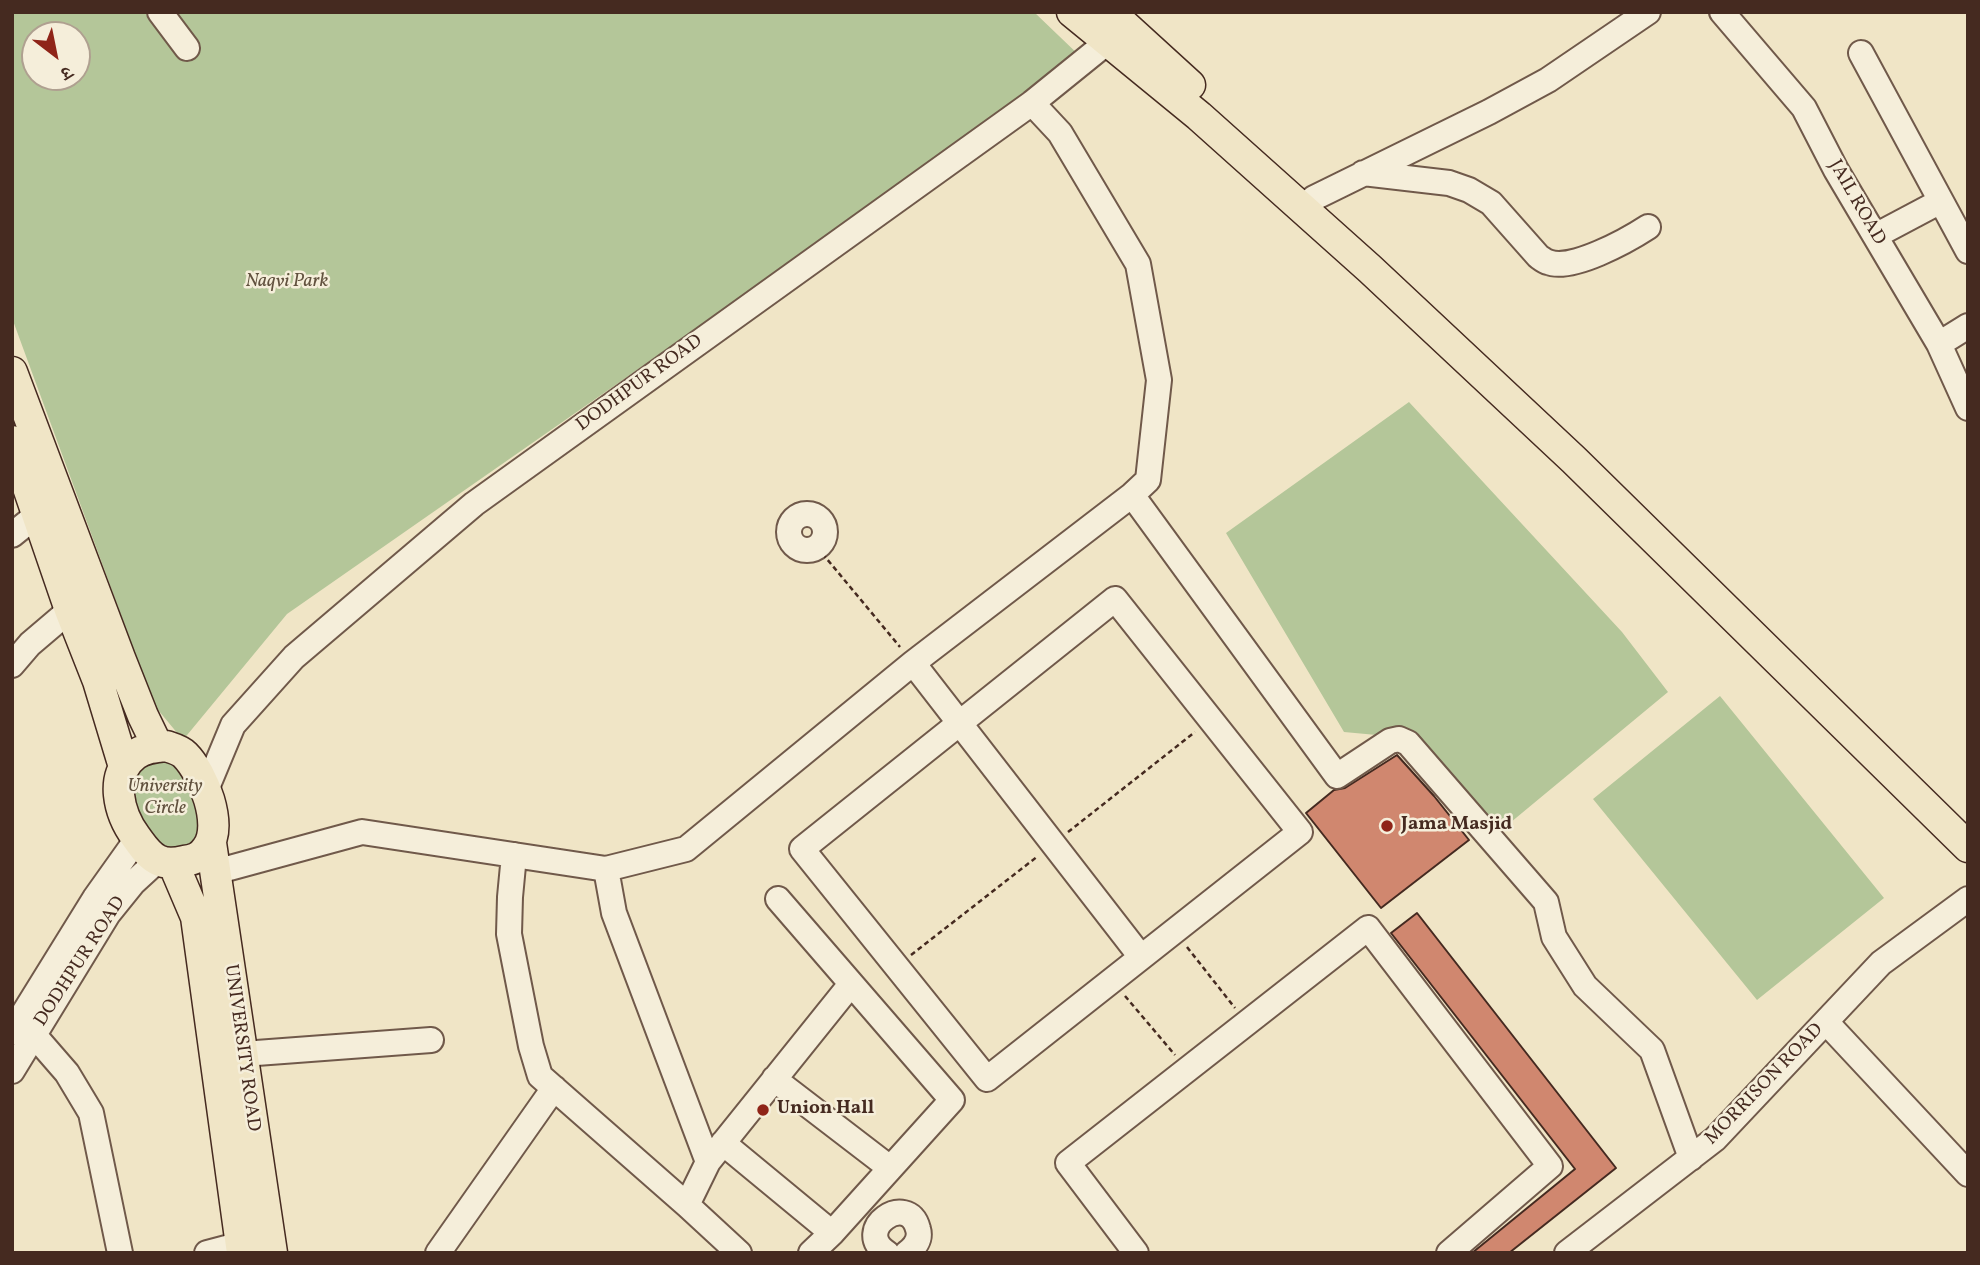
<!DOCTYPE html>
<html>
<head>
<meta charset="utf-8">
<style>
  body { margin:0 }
  #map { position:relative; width:1980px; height:1265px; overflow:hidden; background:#f0e5c6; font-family:Vollkorn,"Noto Serif Devanagari",serif }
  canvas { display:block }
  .frame { position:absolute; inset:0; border:14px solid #452a20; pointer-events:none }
  .north { position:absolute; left:21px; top:21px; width:70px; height:70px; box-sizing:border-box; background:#f5eeda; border:2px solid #afa090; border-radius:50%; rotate:148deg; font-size:19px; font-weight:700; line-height:28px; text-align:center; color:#452a20 }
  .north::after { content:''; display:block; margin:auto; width:24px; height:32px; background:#8f2418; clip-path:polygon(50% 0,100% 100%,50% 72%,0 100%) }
</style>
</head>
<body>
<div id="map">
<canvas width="1980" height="1265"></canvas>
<div class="frame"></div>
<div class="north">उ</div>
</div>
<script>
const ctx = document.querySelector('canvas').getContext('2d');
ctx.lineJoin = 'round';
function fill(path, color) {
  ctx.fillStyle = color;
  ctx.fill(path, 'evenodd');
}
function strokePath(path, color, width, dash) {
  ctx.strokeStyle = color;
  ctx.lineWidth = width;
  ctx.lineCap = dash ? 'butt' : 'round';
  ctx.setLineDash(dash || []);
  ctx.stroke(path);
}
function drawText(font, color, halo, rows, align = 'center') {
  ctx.font = font + ' Vollkorn,serif';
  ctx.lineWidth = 5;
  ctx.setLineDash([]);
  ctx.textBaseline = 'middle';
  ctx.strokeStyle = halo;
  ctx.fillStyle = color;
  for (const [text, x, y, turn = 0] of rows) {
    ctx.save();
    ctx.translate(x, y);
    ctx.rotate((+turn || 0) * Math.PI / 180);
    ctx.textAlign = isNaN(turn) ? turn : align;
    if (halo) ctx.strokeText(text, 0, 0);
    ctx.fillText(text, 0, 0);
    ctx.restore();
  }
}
const green = new Path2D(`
  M12,12H1034L1083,59L287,614L183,740L154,705L12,318ZM35,35H77V77H35Z
  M1409,402L1622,632L1668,692L1493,837L1409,738L1344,732L1226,533Z
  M1720,696L1884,898L1757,1000L1593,799Z
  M159,758L179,765L206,819L198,842L173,850C144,838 139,813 131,786L139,767Z`);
const building = new Path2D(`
  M1397,755L1434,796L1469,840L1381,908L1306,813L1334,790L1345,788Z
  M1417,913L1616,1168L1509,1253H1472L1575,1169L1391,933Z`);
const path = new Path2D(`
  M817,547L900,647
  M1068,832L1195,732
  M1187,947L1235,1008
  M911,955L1038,856
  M1125,996L1175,1055`);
const minor = new Path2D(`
  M160,12L187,48
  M1722,12L1804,108L1836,170L1939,344L1968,408
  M1861,53L1968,251
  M1363,173L1449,183L1469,190L1491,203L1538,256C1539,257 1546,262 1548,262C1571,272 1628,240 1648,227
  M1302,208L1314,198L1489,112L1548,80L1648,12
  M1875,236L1941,201
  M1939,344L1968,326
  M1132,495L1337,776L1390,741L1399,739L1408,743L1546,902L1554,937L1585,986L1652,1050L1691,1158
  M789 532a18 18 0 1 1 36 0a18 18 0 1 1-36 0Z
  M12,535L38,514
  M1115,599L1300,832L987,1079L802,849Z
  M913,663L1141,957
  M12,665L30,644L70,610
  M206,790L233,725L294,657L474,504L1032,103L1121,31
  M514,855L510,897L509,934L531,1046L540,1076L687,1205
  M606,869L614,913L708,1162L687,1205L739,1253
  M215,872L362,832L606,869L686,849L913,663L1132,495L1148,480L1159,380L1138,264L1060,133L1032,103
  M778,899L952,1100L832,1233L811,1253
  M1826,1022L1968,1174
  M12,1032L95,898L137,839
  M34,1035L67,1073L91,1113L120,1253
  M243,1054L431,1040
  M12,1071L108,914L133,883L158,860
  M774,1079L890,1168
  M723,1143L832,1233
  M708,1162L851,984
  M207,1253L241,1244
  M438,1253L554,1088
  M887,1253C851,1230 908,1190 918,1229C921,1239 915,1247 907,1253
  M1136,1253L1068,1163L1368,928L1550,1166L1449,1253
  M1567,1253L1715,1139L1881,963L1968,899`);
const major = new Path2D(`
  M1072,12L1199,116L1370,269L1574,460L1968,847
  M1110,12L1190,85
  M12,372L120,658L143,716L158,747
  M12,441L70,610L98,681L124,767
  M166,746C172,748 180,750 185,755C203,773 224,825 207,848C201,857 194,860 184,861C176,863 166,864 158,860C148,855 142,845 136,837C119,814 108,775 135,755C144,748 155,747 166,746Z
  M211,843L272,1253
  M173,863L196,917L242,1253`);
const markers = [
  [1387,826,7,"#8f2418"],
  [763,1110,7,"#8f2418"]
];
const streetNames = [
  ["JAIL ROAD",1856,203,60],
  ["DODHPUR ROAD",640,384,-36],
  ["DODHPUR ROAD",81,962,-57],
  ["UNIVERSITY ROAD",241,1048,82],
  ["MORRISON ROAD",1765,1085,-46]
];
const parkNames = [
  ["Naqvi Park",287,283],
  ["University",165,788],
  ["Circle",165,810]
];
const poiNames = [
  ["Jama Masjid",1401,826],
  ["Union Hall",777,1110]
];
fill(green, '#b4c699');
fill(building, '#d0876f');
strokePath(building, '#452a20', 2);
strokePath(minor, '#70594a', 28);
strokePath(major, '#452a20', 33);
strokePath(path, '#452a20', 2.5, [5, 3.5]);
strokePath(minor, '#f5eeda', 24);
strokePath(major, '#f0e5c6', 30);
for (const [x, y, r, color] of markers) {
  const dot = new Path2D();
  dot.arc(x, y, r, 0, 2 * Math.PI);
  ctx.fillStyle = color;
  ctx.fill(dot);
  strokePath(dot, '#f5eeda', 2.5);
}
drawText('19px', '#452a20', '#f5eeda', streetNames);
drawText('italic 19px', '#61513e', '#f5eeda', parkNames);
drawText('bold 19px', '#452a20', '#f5eeda', poiNames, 'left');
</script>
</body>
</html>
